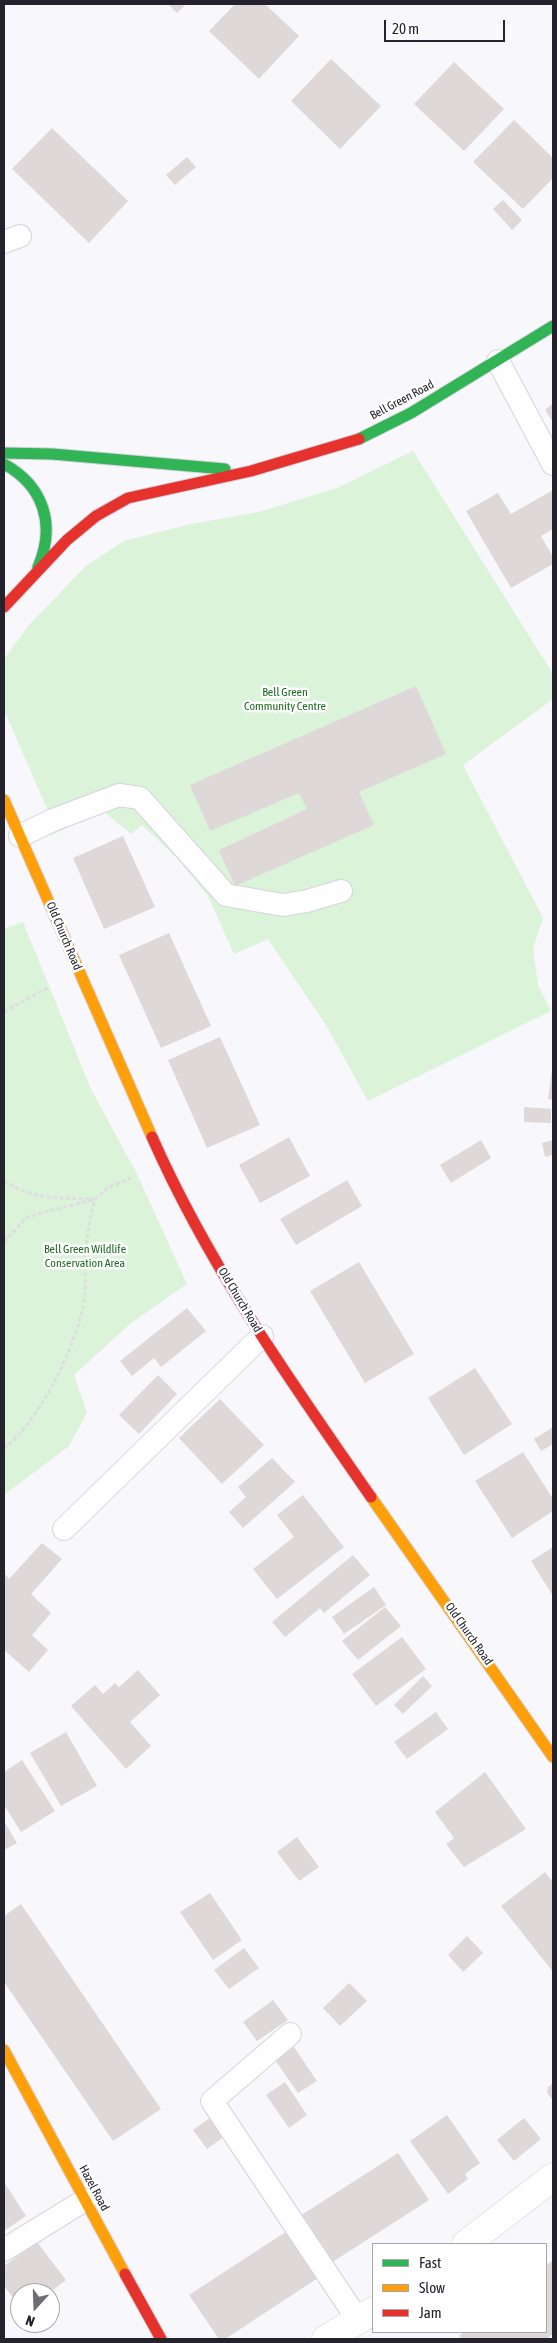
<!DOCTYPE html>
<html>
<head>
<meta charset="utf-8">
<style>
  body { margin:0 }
  #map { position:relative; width:557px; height:2343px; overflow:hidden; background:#f8f7fb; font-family:"Asap Condensed",sans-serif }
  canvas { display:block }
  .frame { position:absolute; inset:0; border:5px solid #24222c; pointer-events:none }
  .legend { position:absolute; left:372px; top:2243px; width:175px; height:90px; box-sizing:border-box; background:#fff; border:1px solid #a7a7ab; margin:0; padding:6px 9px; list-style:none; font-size:15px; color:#24222c }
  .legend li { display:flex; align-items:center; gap:10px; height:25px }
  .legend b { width:25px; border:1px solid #a7a7ab }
  .north { position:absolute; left:10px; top:2283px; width:50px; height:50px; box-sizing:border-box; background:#fff; border:1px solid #a7a7ab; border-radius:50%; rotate:200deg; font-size:14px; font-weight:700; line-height:20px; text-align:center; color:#24222c }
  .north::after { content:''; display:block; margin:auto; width:18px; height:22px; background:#6e6d74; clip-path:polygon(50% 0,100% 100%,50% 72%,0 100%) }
  .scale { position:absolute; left:384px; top:20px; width:121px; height:22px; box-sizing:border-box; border:2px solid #24222c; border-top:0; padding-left:6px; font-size:15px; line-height:18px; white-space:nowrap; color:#24222c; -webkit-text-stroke:4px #fff; paint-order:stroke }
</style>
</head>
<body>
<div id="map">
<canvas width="557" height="2343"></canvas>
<div class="frame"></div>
<ul class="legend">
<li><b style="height:6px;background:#30b455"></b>Fast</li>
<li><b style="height:6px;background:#ff9f0a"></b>Slow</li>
<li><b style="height:6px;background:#e5322d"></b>Jam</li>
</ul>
<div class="north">N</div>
<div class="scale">20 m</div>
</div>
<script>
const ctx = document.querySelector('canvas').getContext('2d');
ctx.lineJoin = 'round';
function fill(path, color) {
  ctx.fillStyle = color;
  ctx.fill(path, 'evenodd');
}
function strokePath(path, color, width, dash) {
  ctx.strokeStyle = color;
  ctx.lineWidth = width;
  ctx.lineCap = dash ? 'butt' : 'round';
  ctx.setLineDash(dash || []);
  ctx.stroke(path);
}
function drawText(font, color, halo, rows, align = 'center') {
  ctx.font = font + ' "Asap Condensed",sans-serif';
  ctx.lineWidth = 5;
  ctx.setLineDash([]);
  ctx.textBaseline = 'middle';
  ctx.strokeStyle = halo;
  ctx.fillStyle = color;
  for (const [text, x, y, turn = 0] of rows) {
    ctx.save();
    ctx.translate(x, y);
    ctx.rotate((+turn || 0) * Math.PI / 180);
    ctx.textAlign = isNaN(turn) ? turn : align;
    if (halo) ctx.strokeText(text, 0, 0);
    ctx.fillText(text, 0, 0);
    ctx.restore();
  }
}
const green = new Path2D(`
  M413,451L553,674V699L463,765L543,918L533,948L538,985L551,1011L368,1101L326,1025L268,939L234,954L208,896L176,857L142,825L131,834L103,811L50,836L52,820L4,710V659L29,625L86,566L124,541L191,524L259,512L337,488Z
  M23,922L91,1089L137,1174L187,1284L131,1323L74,1375L87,1413L69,1446L4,1495V929Z`);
const building = new Path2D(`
  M168,4H186L177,13Z
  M235,4H265L299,36L259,79L209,31Z
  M331,59L381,106L340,149L291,101Z
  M454,62L504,109L464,151L414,104Z
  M514,120L553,158V178L523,209L473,162Z
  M52,128L128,201L89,243L12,169Z
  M187,157L196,167L175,185L166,175Z
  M503,200L522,220L512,230L493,209Z
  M553,403V422L545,410Z
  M553,490V529L541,536L553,557V564L511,588L466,511L498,493L511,514Z
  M416,686L446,754L359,792L374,825L235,886L219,850L307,809L299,793L210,831L190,785Z
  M123,836L155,907L104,929L73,858Z
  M169,933L211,1026L161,1048L119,955Z
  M220,1037L260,1125L207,1148L168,1060Z
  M552,1070H553V1100L548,1099Z
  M524,1107L551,1109V1123L524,1122Z
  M289,1137L310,1176L260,1203L239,1165Z
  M481,1140L491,1158L451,1183L440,1165Z
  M553,1140V1155L545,1157L542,1143Z
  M347,1180L362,1206L296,1245L280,1219Z
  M359,1262L414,1354L365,1383L310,1291Z
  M187,1308L206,1331L161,1367L154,1358L132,1376L120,1361Z
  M475,1368L512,1424L464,1455L428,1398Z
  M158,1375L177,1394L139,1434L119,1415Z
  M220,1399L264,1445L222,1484L179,1438Z
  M553,1427V1444L541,1451L534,1439Z
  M523,1452L553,1499V1511L512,1538L475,1481Z
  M272,1458L295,1482L243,1528L229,1512L246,1497L238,1487Z
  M303,1495L344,1547L277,1599L253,1569L294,1537L277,1515Z
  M42,1543L62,1559L31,1594L51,1613L32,1635L48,1650L29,1672L4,1650V1576L5,1574L9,1579Z
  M553,1547V1596L531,1561Z
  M353,1555L370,1575L324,1613L320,1608L285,1637L272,1622Z
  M374,1587L386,1605L344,1634L332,1617Z
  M385,1607L401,1626L358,1660L342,1641Z
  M402,1637L426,1669L376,1706L352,1674Z
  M138,1670L160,1695L130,1722L151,1746L126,1769L71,1706L95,1685L103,1694L115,1683L119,1687Z
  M423,1676L432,1686L403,1714L394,1705Z
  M436,1712L448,1729L407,1759L394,1742Z
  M66,1732L97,1786L61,1806L30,1753Z
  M22,1760L55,1811L21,1832L4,1805V1772Z
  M485,1772L526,1829L464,1867L446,1844L454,1838L435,1812Z
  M4,1821L17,1843L4,1850Z
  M297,1837L319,1867L299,1881L277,1852Z
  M545,1872L553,1882V1972L501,1906Z
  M210,1893L242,1940L213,1960L180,1912Z
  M21,1904L161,2109L113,2141L4,1982V1916Z
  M467,1936L483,1953L463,1972L448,1955Z
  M244,1948L259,1968L229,1989L214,1970Z
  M349,1983L367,2001L340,2026L323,2008Z
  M273,2000L288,2020L257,2041L243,2022Z
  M294,2047L317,2081L298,2093L275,2060Z
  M285,2082L307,2115L289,2128L266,2095Z
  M553,2083V2100L547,2093L548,2087Z
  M214,2115L228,2134L207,2149L193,2130Z
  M447,2115L480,2163L465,2174L468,2179L448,2194L410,2141Z
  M524,2118L541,2139L514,2161L497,2140Z
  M398,2153L429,2200L331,2263L300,2216Z
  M4,2182L26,2216L4,2231Z
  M287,2231L318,2278L225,2339H219L189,2295Z
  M37,2242L66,2280L49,2293H20V2307L4,2286V2266Z
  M553,2260V2334L546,2339H462L459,2336L464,2332H546V2266Z`);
const path = new Path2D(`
  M4,1012L49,987
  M4,1181C34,1200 60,1198 95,1199C89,1220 86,1241 85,1263C85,1276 86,1289 84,1302C77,1344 39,1423 4,1448
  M4,1242L27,1217L95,1199L109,1187L131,1178`);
const lane = new Path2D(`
  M4,242L20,236
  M498,361L553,464
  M20,836L53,820L119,795L140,798L226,895L283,905L307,901L341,891
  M64,1529L262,1336
  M290,2034L212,2101L358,2320
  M4,2250L85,2200`);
const street = new Path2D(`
  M466,2244L553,2177
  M326,2339L373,2311`);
const fast = new Path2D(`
  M359,439L411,413L553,326
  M4,453L52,454L225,469
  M4,464C44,486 56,525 38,567`);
const slow = new Path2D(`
  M4,800L152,1137
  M371,1497L553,1757
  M4,2050L125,2274`);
const jam = new Path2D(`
  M4,607L67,540L96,516L128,498L251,471L359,439
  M152,1137C209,1266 291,1382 371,1497
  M125,2274L161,2339`);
const streetNames = [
  ["Bell Green Road",402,400,-28],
  ["Old Church Road",64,936,67],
  ["Old Church Road",240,1300,59],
  ["Old Church Road",469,1634,55],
  ["Hazel Road",94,2188,62]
];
const parkNames = [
  ["Bell Green",285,692],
  ["Community Centre",285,706],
  ["Bell Green Wildlife",85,1249],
  ["Conservation Area",85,1263]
];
fill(green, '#daf3d9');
fill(building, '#dfd8d9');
strokePath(lane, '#d5d4dc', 24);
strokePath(street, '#d5d4dc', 29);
strokePath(fast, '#d5d4dc', 13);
strokePath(slow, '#d5d4dc', 13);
strokePath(jam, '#d5d4dc', 13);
strokePath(path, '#dedddf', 3, [4, 2.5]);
strokePath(lane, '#fefefe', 22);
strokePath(street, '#fefefe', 28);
strokePath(fast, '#30b455', 11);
strokePath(slow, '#ff9f0a', 11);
strokePath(jam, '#e5322d', 11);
drawText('12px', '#24222c', '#fff', streetNames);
drawText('12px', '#1e6920', '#fff', parkNames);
</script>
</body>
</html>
